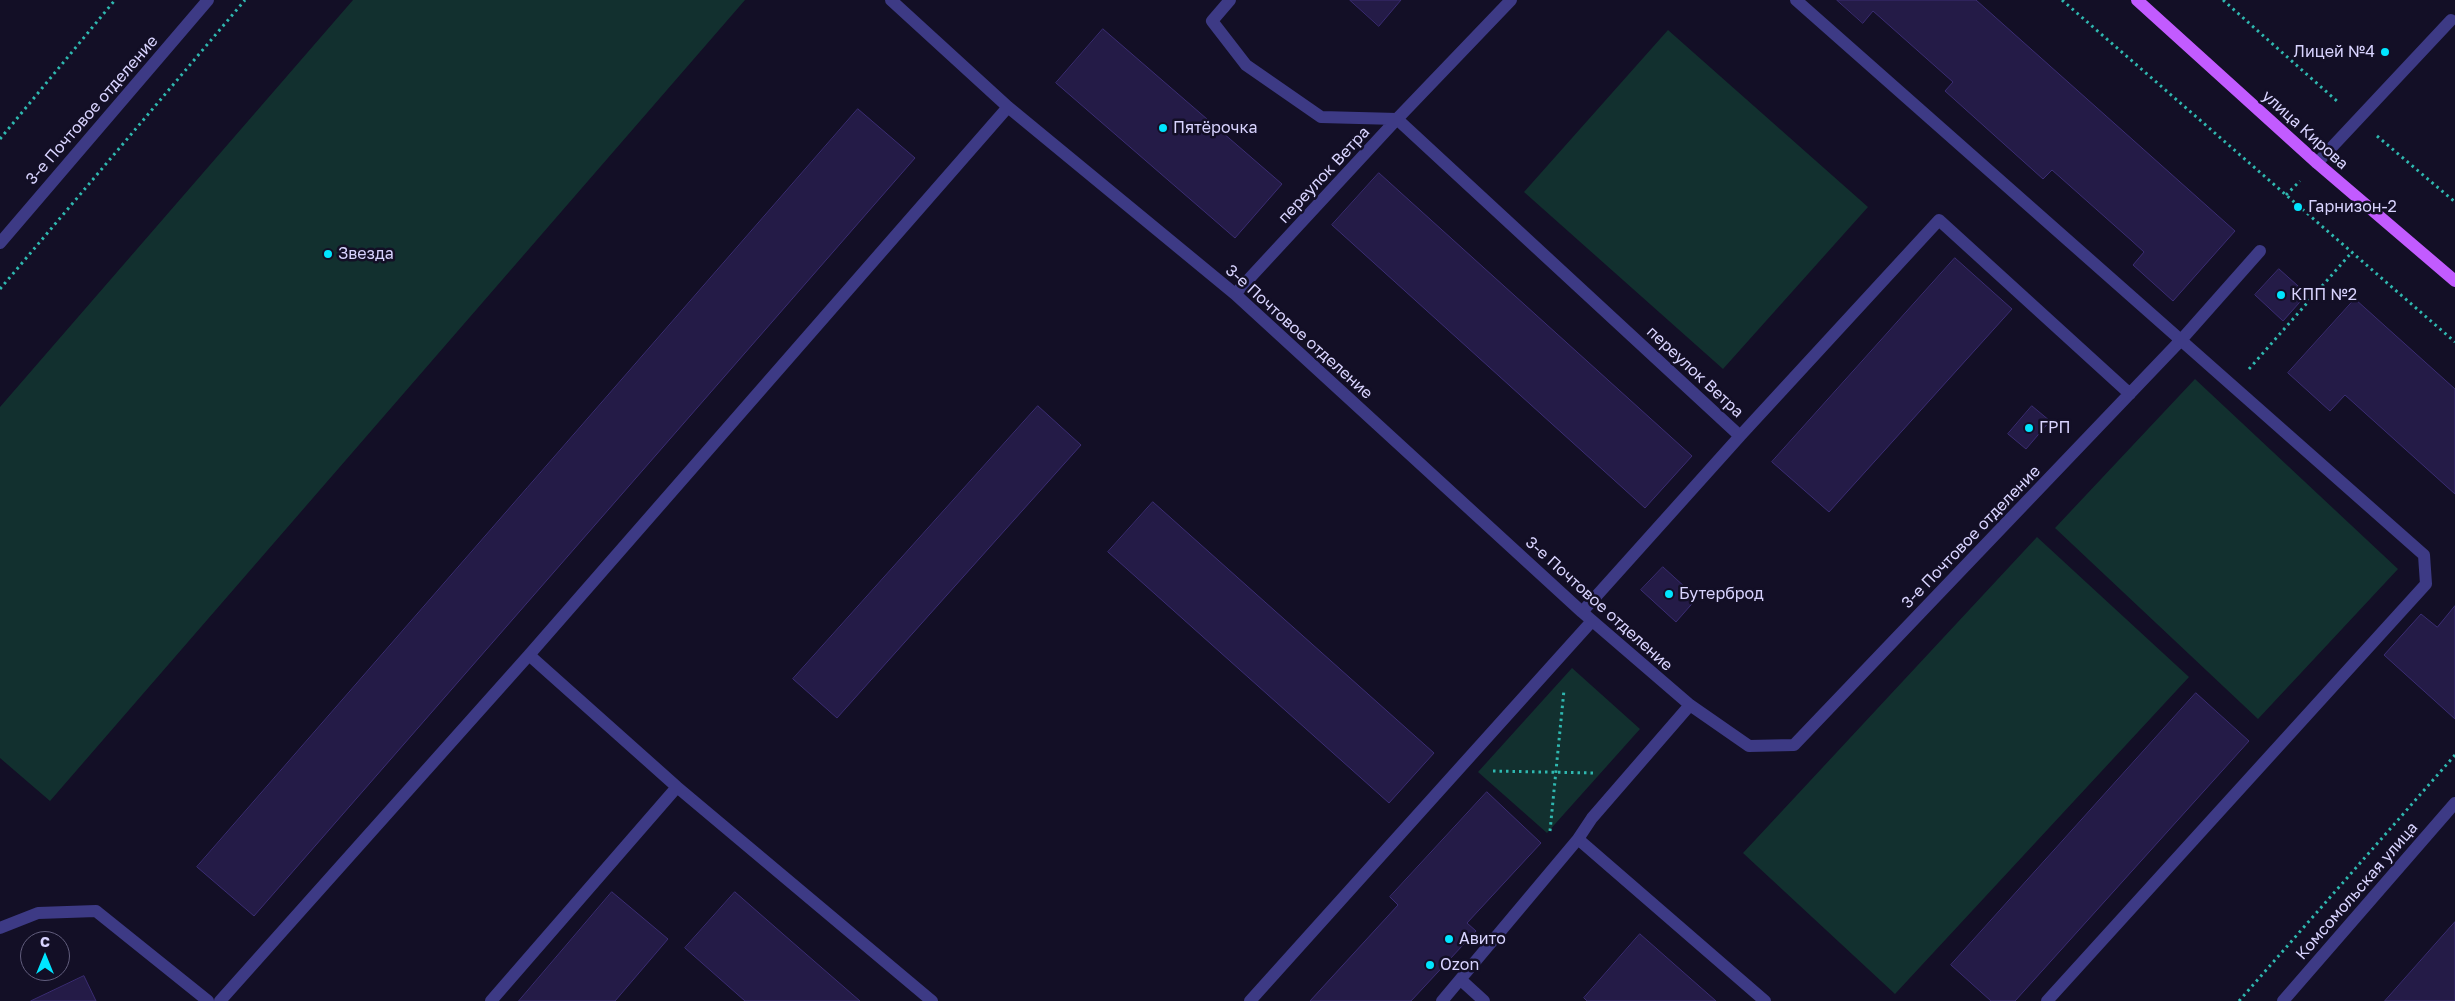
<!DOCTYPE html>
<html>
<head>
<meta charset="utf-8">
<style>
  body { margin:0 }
  #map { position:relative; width:2455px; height:1001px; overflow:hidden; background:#130f26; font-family:"Golos Text",sans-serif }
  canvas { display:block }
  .north { position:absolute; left:20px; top:931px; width:50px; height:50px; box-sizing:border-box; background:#130f26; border:1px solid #625e7d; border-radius:50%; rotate:0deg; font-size:14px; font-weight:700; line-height:20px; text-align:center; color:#d9d4ff }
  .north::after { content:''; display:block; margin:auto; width:18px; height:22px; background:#00e5ff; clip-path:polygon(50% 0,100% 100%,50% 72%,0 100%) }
</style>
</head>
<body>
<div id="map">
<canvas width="2455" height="1001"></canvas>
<div class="north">С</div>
</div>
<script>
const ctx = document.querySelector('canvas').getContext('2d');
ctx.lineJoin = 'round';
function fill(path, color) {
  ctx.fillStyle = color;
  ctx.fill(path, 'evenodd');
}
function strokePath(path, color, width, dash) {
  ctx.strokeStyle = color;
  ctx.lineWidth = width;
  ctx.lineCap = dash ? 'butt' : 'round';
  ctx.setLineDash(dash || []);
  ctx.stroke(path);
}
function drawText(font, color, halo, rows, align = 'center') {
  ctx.font = font + ' "Golos Text",sans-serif';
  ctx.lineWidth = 5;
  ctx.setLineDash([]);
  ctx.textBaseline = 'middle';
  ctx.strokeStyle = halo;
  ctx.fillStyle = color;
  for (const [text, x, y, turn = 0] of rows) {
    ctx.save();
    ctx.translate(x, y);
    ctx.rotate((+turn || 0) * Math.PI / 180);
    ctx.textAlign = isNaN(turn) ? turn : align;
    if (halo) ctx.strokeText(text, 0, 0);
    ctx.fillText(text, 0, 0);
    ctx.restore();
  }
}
const green = new Path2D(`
  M353,0H745L50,801L0,758V407Z
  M1668,30L1868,207L1723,369L1524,192Z
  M2195,379L2398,569L2258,719L2055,528Z
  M2037,537L2189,677L1895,994L1743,853Z
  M1572,668L1640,729L1547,833L1478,772Z`);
const building = new Path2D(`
  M1350,0H1401L1379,26Z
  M1837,0H1976L2235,231L2173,301L2133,265L2144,252L2132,241L2052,170L2043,179L1945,91L1953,82L1873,11L1863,23Z
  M1103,29L1282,184L1235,238L1056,83Z
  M858,109L915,158L254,916L197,867Z
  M1379,173L1692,456L1645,508L1332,225Z
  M1955,258L2012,309L1829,512L1772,462Z
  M2279,269L2307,294L2283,321L2255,295Z
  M2355,299L2455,389V494L2345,395L2330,411L2288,373Z
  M1038,406L1081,445L837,718L793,679Z
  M2032,406L2050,421L2026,449L2008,434Z
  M1153,502L1434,753L1389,803L1108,552Z
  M1663,567L1697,598L1676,622L1641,590Z
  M2455,606V719L2384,655L2421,614L2437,627Z
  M2196,693L2249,741L2015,1001H1991L1951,965Z
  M1487,792L1541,843L1467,923L1476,931L1411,1001H1310L1398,905L1390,897Z
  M612,892L668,939L615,1001H519Z
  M735,892L791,941L860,1001H745L685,948Z
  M2455,922V1001H2385Z
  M1640,934L1716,1001H1587L1584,998Z
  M84,976L96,1001H31Z`);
const path = new Path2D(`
  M2062,0L2455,342
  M2223,0L2338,102
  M2377,136L2455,202
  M0,139L115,0
  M2286,195L2300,181
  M0,289L245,0
  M2249,369L2352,252
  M1493,771L1596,773
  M1550,831L1564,690
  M2239,1001L2455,755`);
const minor = new Path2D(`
  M891,0L1008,107L1235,294L1582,612L1690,705L1749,746L1794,745L2182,339L2260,251
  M1230,0L1212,21L1246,65L1321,117L1397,119L1511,0
  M1796,0L2424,555L2426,584L2047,1001
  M2317,163L2451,20
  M0,243L208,0
  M1235,294L1397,119L1740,436L1939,220L2130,394
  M1582,612L1740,436
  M529,655L677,787L932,1001
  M1578,839L1765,1001
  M0,928L38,913L96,911L208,1001
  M1461,980L1484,1001
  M220,1001L529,655L1008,107
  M491,1001L677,787
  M1250,1001L1592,621
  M1442,1001L1578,839L1592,818L1690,705
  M2283,1001L2455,803`);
const major = new Path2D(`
  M2137,0L2317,163L2455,281`);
const markers = [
  [2385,52,5,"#00e5ff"],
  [1163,128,5,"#00e5ff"],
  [2298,207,5,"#00e5ff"],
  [328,254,5,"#00e5ff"],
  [2281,295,5,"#00e5ff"],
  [2029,428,5,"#00e5ff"],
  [1669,594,5,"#00e5ff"],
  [1449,939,5,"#00e5ff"],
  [1430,965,5,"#00e5ff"]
];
const poiNames = [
  ["Лицей №4",2375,52,"right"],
  ["Пятёрочка",1173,128],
  ["Гарнизон-2",2308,207],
  ["Звезда",338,254],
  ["КПП №2",2291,295],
  ["ГРП",2039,428],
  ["Бутерброд",1679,594],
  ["Авито",1459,939],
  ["Ozon",1440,965]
];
const streetNames = [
  ["3-е Почтовое отделение",92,110,-49],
  ["улица Кирова",2305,130,42],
  ["переулок Ветра",1324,175,-47],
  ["3-е Почтовое отделение",1299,332,42],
  ["переулок Ветра",1695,372,43],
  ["3-е Почтовое отделение",1971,537,-46],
  ["3-е Почтовое отделение",1599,604,42],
  ["Комсомольская улица",2357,891,-49]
];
fill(green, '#12302f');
fill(building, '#241b47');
strokePath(building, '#3b2d73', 1);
strokePath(path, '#2fb8b0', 3, [2.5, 4]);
strokePath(minor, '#3d3a85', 12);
strokePath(major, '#c25bff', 12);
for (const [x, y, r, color] of markers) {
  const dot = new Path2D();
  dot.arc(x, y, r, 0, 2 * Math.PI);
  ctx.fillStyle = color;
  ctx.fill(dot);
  strokePath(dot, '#130f26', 2);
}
drawText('16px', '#d9d4ff', '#130f26', poiNames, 'left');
drawText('16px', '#d9d4ff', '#130f26', streetNames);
</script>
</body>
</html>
